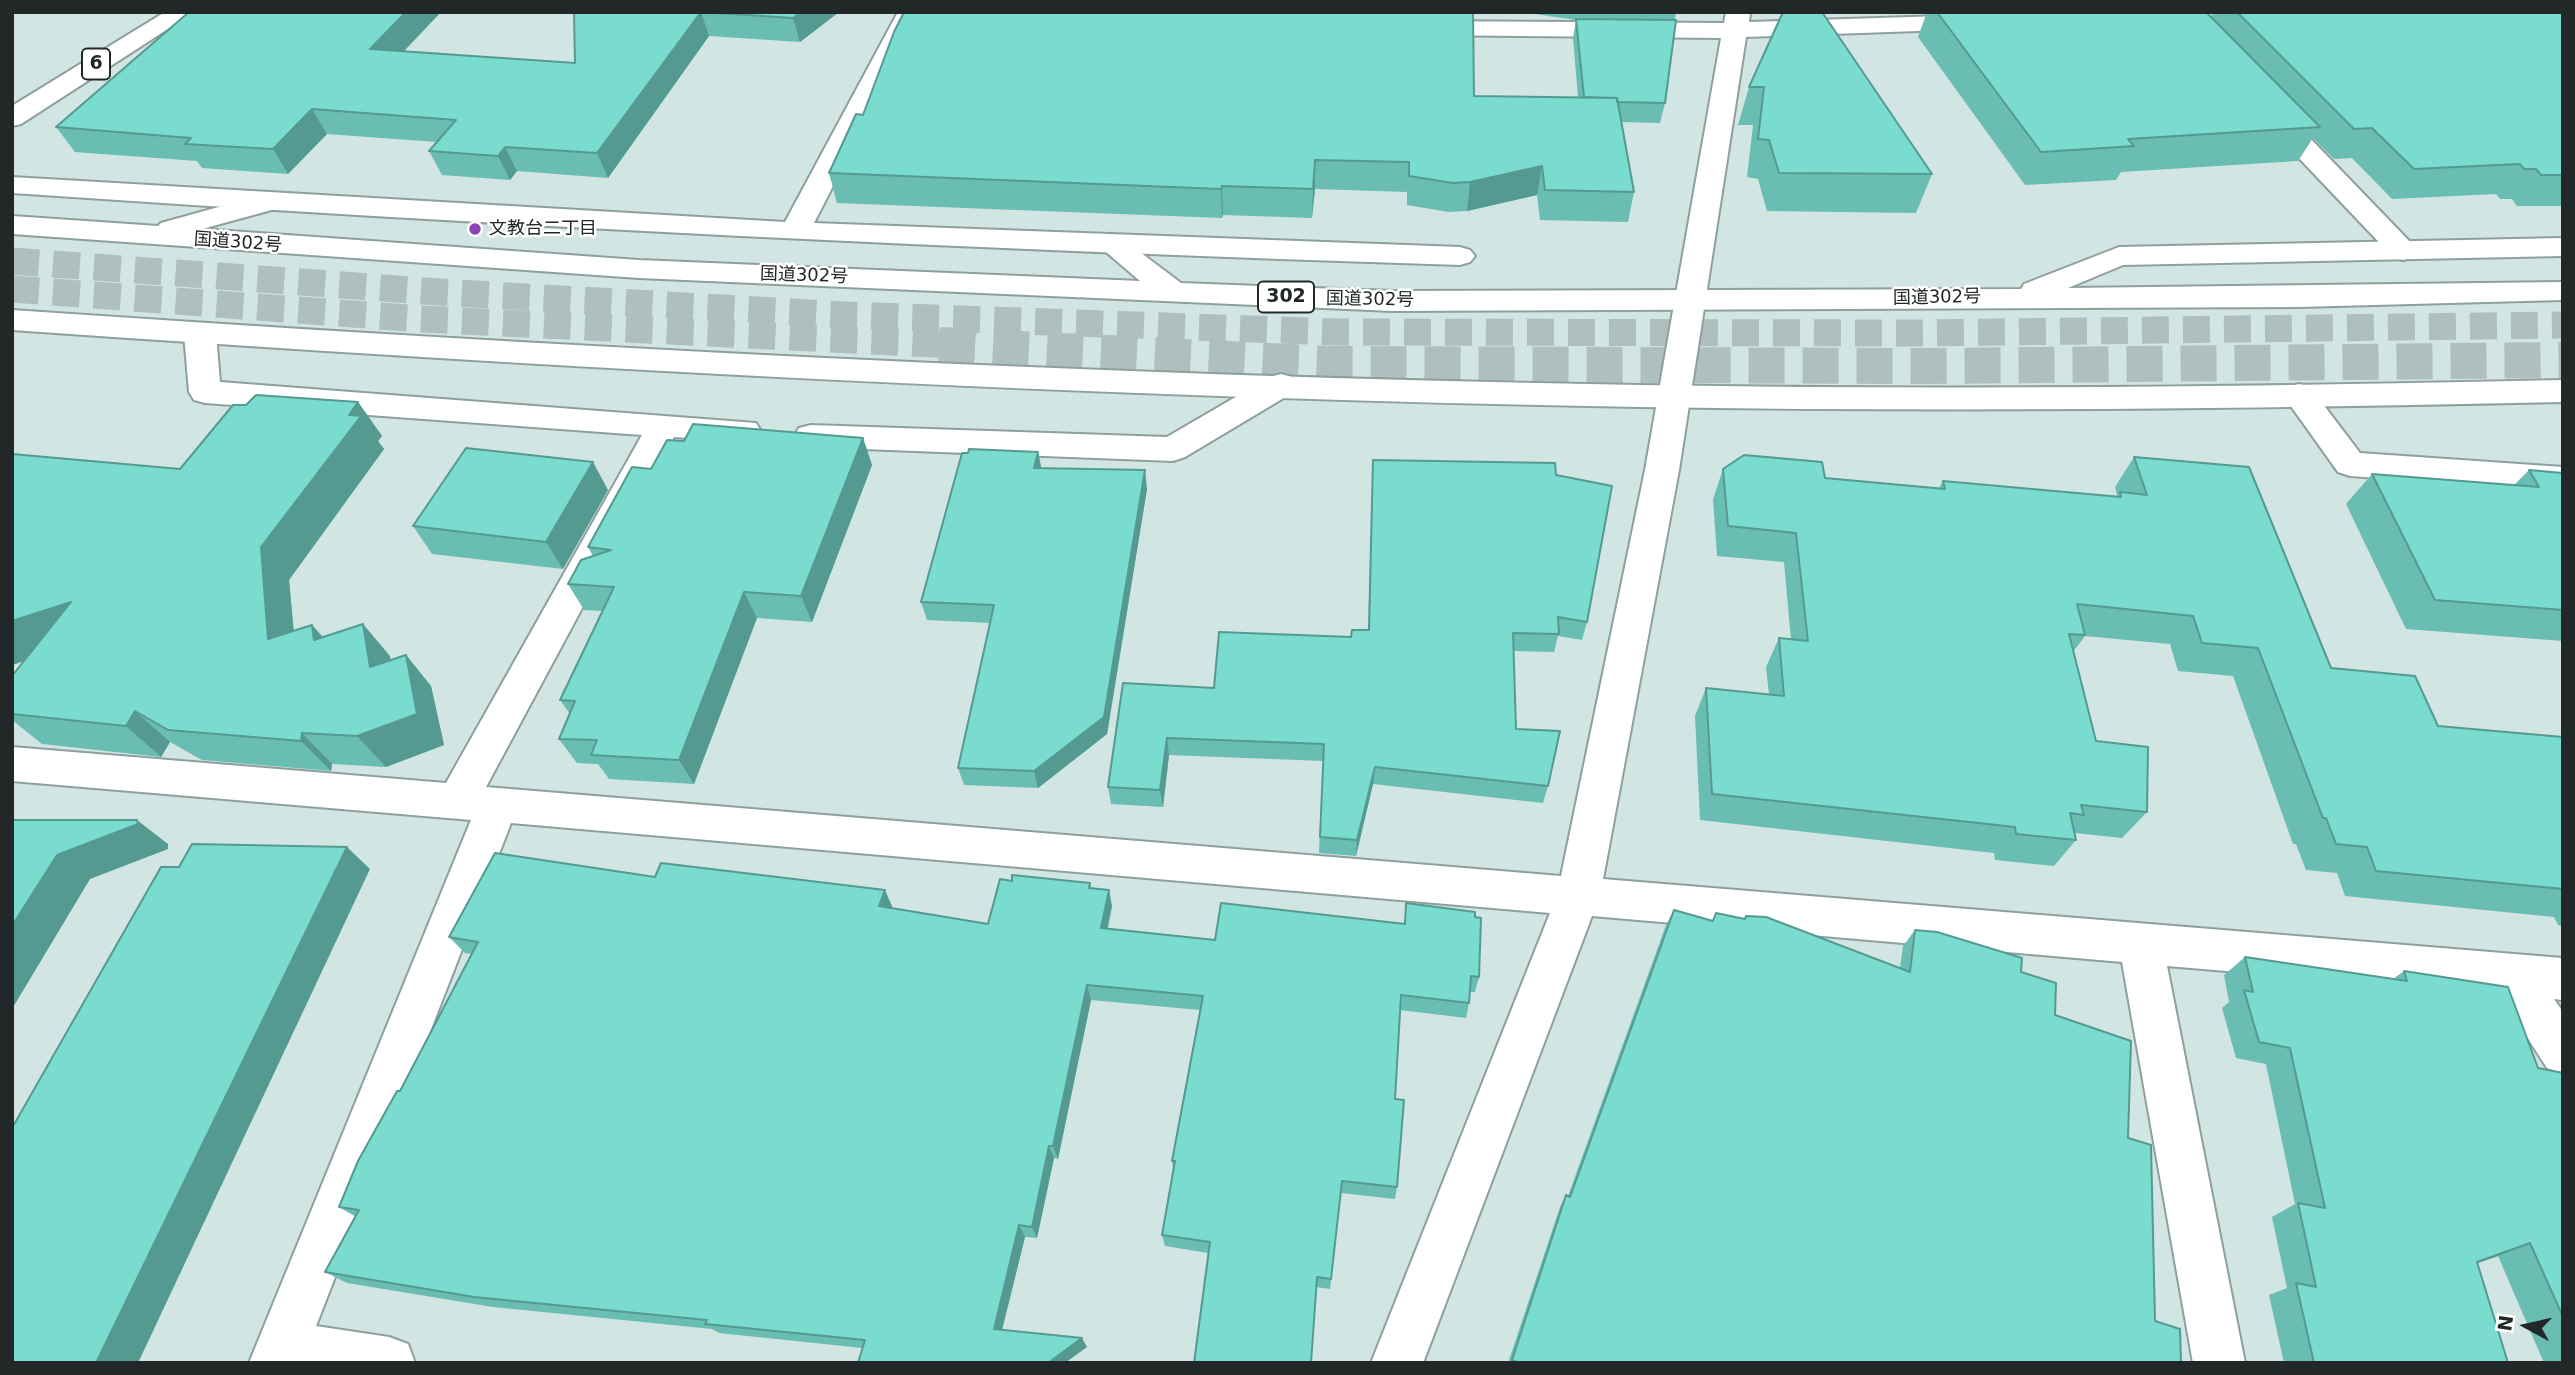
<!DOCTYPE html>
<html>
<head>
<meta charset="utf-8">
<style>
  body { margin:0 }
  #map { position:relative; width:2575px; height:1375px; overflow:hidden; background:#d1e5e2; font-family:"DejaVu Sans",sans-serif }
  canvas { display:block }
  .frame { position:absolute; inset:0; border:14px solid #212827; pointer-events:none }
  .north { position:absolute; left:2491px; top:1291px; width:70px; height:70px; -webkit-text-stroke:5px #fff; paint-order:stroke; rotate:278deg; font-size:19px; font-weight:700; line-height:28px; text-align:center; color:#212827 }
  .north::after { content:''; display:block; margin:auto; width:24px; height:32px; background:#212827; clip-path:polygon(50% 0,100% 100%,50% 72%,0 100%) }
</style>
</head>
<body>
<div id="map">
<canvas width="2575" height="1375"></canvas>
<div class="frame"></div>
<div class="north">N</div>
</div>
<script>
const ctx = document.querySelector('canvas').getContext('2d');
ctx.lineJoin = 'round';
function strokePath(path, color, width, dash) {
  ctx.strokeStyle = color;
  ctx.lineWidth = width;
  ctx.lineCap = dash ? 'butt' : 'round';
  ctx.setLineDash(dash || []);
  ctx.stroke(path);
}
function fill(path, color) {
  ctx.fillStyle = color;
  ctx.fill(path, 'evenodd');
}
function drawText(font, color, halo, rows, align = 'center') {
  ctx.font = font + ' "DejaVu Sans","Noto Sans JP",sans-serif';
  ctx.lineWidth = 5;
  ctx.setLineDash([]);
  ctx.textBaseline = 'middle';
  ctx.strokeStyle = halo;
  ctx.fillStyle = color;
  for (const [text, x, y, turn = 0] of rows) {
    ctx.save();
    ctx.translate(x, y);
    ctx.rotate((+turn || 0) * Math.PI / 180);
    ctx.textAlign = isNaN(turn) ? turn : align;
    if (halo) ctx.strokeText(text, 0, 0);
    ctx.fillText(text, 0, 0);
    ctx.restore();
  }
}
const highwayTunnelFar1 = new Path2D(`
  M12,261L439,292L845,315L1338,332L1916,333L2563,325
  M12,289L420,319L975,346`);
const highwayTunnel = new Path2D(`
  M939,345L1331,364L1927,366L2563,360`);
const minor = new Path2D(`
  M898,12H922L814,223L1460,247L1470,250L1475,256L1470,262L1460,265C977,250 494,226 12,193V177L785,222Z
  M1726,12H1750L1749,22L1976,15L1985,17L1988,22L1985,27L1976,29L1746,37L1679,470L1603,879L2563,958V1000L2554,999L2563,1012V1074L2547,1068L2499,994L2167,966L2245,1363H2193L2122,962L1592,916L1423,1363H1371L1550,913L511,823L316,1326L389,1337L408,1344L415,1363H249L471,820L12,781V747L446,783L642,435L205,403L194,400L189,392L184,334L189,327L200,324L211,327L216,334L220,382L756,423L761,431L756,439L744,442L674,437L486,787L1561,876L1645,470L1721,38L1420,35L1411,33L1408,28L1411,23L1420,21L1724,23Z
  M2269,103L2278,105L2413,245L2418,251L2413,257L2403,260L2393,257L2260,117L2256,111L2260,105Z
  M1281,374L1292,377L1297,385L1292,393L1185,457L1173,461L811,447L799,444L794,436L799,428L811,425L1167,437L1270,377Z
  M2299,384L2310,387L2360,453L2563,467V491L2350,476L2338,472L2283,395L2288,387Z`);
const major = new Path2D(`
  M165,12H194L21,124L12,126V106Z`);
const highway = new Path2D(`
  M269,193L279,196L283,202L279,208L202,229L639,260L1140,281L1099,246L1104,240L1114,237L1124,240L1181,283L1392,291L2021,289L2024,284L2119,247L2563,238V256L2123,265L2068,288L2563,282V300L2299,307L1392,311L639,278L12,234V216L158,226L161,223Z
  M12,310C554,347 1097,376 1639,385C1947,390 2255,387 2563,380V402C2255,409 1947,412 1639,407C1097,398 554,368 12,330Z`);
const wall = new Path2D(`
  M189,12H441L404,51L575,63L574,12H839L800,42L709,36L608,178L517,171L510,180L442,175L429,151L437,142L327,134L288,174L202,168L197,161L75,152L56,127Z
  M1522,12H1676L1665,103L1660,123L1621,122L1634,192L1628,222L1540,220L1537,195L1467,211L1449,212L1407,205V192L1315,189L1312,218L1223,215L1222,218L837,203L829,173L863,115L1474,96L1578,97L1573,38L1576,20Z
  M1783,12L1932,174L1916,213L1767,211L1758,179L1747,177L1753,125H1738L1749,87Z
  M1927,12H2206L2211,17L2213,12H2563V206H2517L2512,199H2500L2496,194L2392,199L2352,158L2334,159L2313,138L2298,161L2121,172L2116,180L2025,185L1918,37Z
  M358,402L382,436L378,441L384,449L289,580L294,631L312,625L323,637L390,656V660L406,655L431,686L444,745L386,767L332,764L331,771L202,760L170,742L161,757L42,744L12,720V676L24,661L12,665L180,469L246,405Z
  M863,438L872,465L812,622L757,618L694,784L609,779L598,764L577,763L559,739L570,714L560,700L603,611L584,610L568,584L593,556L588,547L651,469L684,441Z
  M1038,452L1041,468L1147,489L1107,734L1038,788L964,785L958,768L990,623L927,620L921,602Z
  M2134,457L2331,668L2438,726L2563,737V926L2558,925L2554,917L2345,896L2337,873L2306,870L2296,844H2293L2233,676L2178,671L2170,644L2085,636L2073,652L2096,741L2147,812L2122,838L2075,833L2076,840L2054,866L1995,860L1994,853L1700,820L1695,716L1706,688L1769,694L1766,667L1779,638L1791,640L1784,562L1717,556L1713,499L1723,469L1939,488L1943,481L2117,497V495L2115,487Z
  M1373,460L1556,475L1587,622L1582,640L1558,636L1554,652L1513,651L1516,729L1548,786L1543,803L1373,784L1356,856L1319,853L1323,761L1169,755L1163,807L1111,804L1108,787L1214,688L1368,630Z
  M2529,470L2563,473V641L2406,629L2346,504L2372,474L2514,485Z
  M608,490L563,569L432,554L413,526Z
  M655,877L892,906L891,908L988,924L1012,881L1090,883L1091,888L1112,906L1108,928L1215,940L1404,924L1406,903L1475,917L1479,977L1475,992H1470L1469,1003L1466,1018L1400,1010L1395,1099L1397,1187L1395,1199L1341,1193L1330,1289L1316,1287L1208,1253L1165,1246L1162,1235L1173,1168L1172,1161L1200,1010L1091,1000L1058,1159L1054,1158L1037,1238L1025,1237L1002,1330L1087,1347L862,1348L719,1333L712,1329L493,1307L347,1283L325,1272L356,1217L339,1207L472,954L465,953L449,937Z
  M1674,910L1712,921L1716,913L1744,919L1746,916L1900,968L1903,946L1915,930L2021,972L2055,1015L2128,1138L2155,1321L2181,1363H1508L1560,1207L1566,1195L1568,1196L1666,925Z
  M2245,957L2393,979L2404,971L2538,1068L2563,1073V1363H2544L2498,1256L2477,1263L2508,1363H2284L2269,1295L2287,1288L2272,1217L2295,1204L2266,1064L2236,1058L2222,1008L2229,1002L2224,975Z`);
const shadedWall = new Path2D(`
  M406,12H441L383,73L370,49Z
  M701,12L709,36L608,178L597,153Z
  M801,12H839L800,42L793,18Z
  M312,109L327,134L288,174L273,149Z
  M505,147L517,171L510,180L498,156Z
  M1315,160V189L1312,218L1313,189Z
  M1542,166L1537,195L1467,211L1470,182Z
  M1222,186L1223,215L1222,218L1221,189Z
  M358,402L382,436L378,441L384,449L289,580L297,670L268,639L261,547Z
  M863,438L872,465L812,622L801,596Z
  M1038,452L1042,471L1034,468Z
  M593,462L608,490L563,569L546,542Z
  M1145,470L1147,489L1107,734L1038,788L1034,771Z
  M744,592L757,618L694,784L679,760Z
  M71,602L106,634L12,665V621Z
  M363,624L390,656L397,698L370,667Z
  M312,625L340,657L314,640Z
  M406,655L431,686L444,745L386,767L357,736Z
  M135,711L170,742L161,757L126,726Z
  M302,733L332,764L331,771L301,741Z
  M1167,738L1169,755L1163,807L1160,790Z
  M1375,767L1373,784L1356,856L1357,840Z
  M137,820L168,844V849L90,879L12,1009V926L57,855Z
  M347,847L370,869L138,1363H96Z
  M885,890L892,906L887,922L879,906Z
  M1109,890L1112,906L1104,943L1101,928Z
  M1087,985L1091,1000L1058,1159L1053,1146Z
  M1049,1146L1054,1158L1037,1238L1032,1227Z
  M1019,1225L1025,1237L1000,1338L994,1329Z
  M2530,1243L2498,1256L2446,1274L2477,1262Z
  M1082,1338L1087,1347L1065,1363H1048Z`);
const building = new Path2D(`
  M189,12H406L370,49L575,63L574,12H801L793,18L701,12L597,153L505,147L498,156L429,151L456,120L312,109L273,149L185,144L191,138L56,127Z
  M904,12H1473L1474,96L1617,98L1634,192L1545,190L1542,166L1470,182L1453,183L1409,176V162L1315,160L1313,189L1222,186L1221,189L829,173L856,114L863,115L894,32Z
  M1783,12H1822L1932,174L1779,173L1769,140L1758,139L1764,87H1749Z
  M1937,12H2206L2320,127L2128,139L2134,146L2041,152Z
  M2237,12H2563V175H2541L2536,169H2524L2520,164L2414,169L2372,128L2354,129Z
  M1576,19L1676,20L1665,103L1617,102V98L1584,97Z
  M256,395L358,402L349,415L361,416L261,547L268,639L312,625L314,640L363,624L370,667L406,655L417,714L357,736L302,733L301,741L168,730L135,711L126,726L12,714V691L13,690H12V676L71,602L12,621V454L180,469L233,405H246Z
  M693,424L863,438L801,596L744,592L679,760L591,755L597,740L559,739L575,701L560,700L614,587L568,584L581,560L611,550L588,547L632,467L651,469L667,440L684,441Z
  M466,448L593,462L546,542L413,526Z
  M969,449L1038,452L1034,468L1145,470L1104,717L1034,771L958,768L994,605L921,602L962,453H968Z
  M1744,455L1822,462L1825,478L1945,489L1943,481L2121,497L2120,492L2147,495L2134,457L2249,467L2331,668L2415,676L2438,726L2563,737V889L2376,871L2367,847L2336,844L2326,818H2323L2258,648L2202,643L2193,616L2077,604L2085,635L2069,634L2096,741L2148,747L2147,812L2081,805L2084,815L2070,813L2076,840L2016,834L2015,827L1712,794L1706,688L1784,696L1779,638L1808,641L1796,533L1728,526L1723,469Z
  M1373,460L1555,463L1556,475L1612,486L1587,622L1558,617L1559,634L1513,633L1516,729L1560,731L1548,786L1375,767L1357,840L1320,837L1324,744L1167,738L1160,790L1108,787L1123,683L1214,688L1219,632L1351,637L1352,630H1369Z
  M2529,470L2563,473V610L2435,600L2372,474L2539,487Z
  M12,820H137L138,824L57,855L12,926Z
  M192,844L347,847L96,1363H12V1128L161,867H179Z
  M495,853L655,877L661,863L885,890L879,906L988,924L1000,879L1012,881V875L1090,883L1089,888L1109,890L1101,928L1215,940L1221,903L1405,924L1406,903L1475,912V917L1481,918L1479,977L1471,976L1469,1003L1401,995L1395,1099L1404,1100L1397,1187L1342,1181L1331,1279L1317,1277L1311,1363H1194L1210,1242L1162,1235L1175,1161H1172L1203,996L1087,985L1053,1146H1049L1032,1227L1019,1225L994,1329L1082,1338L1048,1363H858L865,1340L705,1324L707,1320L474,1297L325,1272L359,1210L339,1207L358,1161L397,1091H400L478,942L449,937Z
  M1674,910L1713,921L1716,913L1745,919L1746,916L1766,917L1910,972L1915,930L1937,932L2022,958L2021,972L2056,983L2055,1015L2131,1041L2128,1138L2151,1145L2155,1321L2180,1329L2181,1363H1518L1512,1360L1566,1195L1570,1197Z
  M2245,957L2407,981L2404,971L2508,987L2538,1068L2563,1073V1317L2530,1243L2477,1262L2508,1363H2314L2296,1283L2316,1287L2298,1203L2325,1208L2290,1048L2259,1042L2244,990L2253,992Z`);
const markers = [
  [475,229,7,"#8b44b6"]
];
const farPoinames = [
  ["文教台二丁目",489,229]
];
const farStreetnames = [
  ["国道302号",238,243,4],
  ["国道302号",804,276,2],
  ["国道302号",1937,298,-1],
  ["国道302号",1370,300,1]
];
const shields = [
  [96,64,28],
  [1286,297,56]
];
const shieldNames = [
  ["6",96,64],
  ["302",1286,297]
];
strokePath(highwayTunnelFar1, '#aebfbd', 27, [27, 14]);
strokePath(highwayTunnel, '#aebfbd', 36, [36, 18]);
strokePath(minor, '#8ea09d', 4);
strokePath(major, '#8ea09d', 4);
strokePath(highway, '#8ea09d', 4);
fill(minor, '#fff');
fill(major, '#fff');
fill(highway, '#fff');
fill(wall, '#69bdb2');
fill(shadedWall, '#559a91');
fill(building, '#7adccf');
strokePath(building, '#559a91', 2);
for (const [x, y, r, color] of markers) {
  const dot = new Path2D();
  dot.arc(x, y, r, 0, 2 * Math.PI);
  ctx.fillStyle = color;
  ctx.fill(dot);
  strokePath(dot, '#fff', 2.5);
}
drawText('18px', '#212827', '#fff', farPoinames, 'left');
drawText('18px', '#212827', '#fff', farStreetnames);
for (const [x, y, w] of shields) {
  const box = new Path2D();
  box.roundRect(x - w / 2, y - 15.5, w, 31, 5);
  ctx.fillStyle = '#fff';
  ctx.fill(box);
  strokePath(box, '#212827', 2);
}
drawText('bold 19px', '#212827', null, shieldNames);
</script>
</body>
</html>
